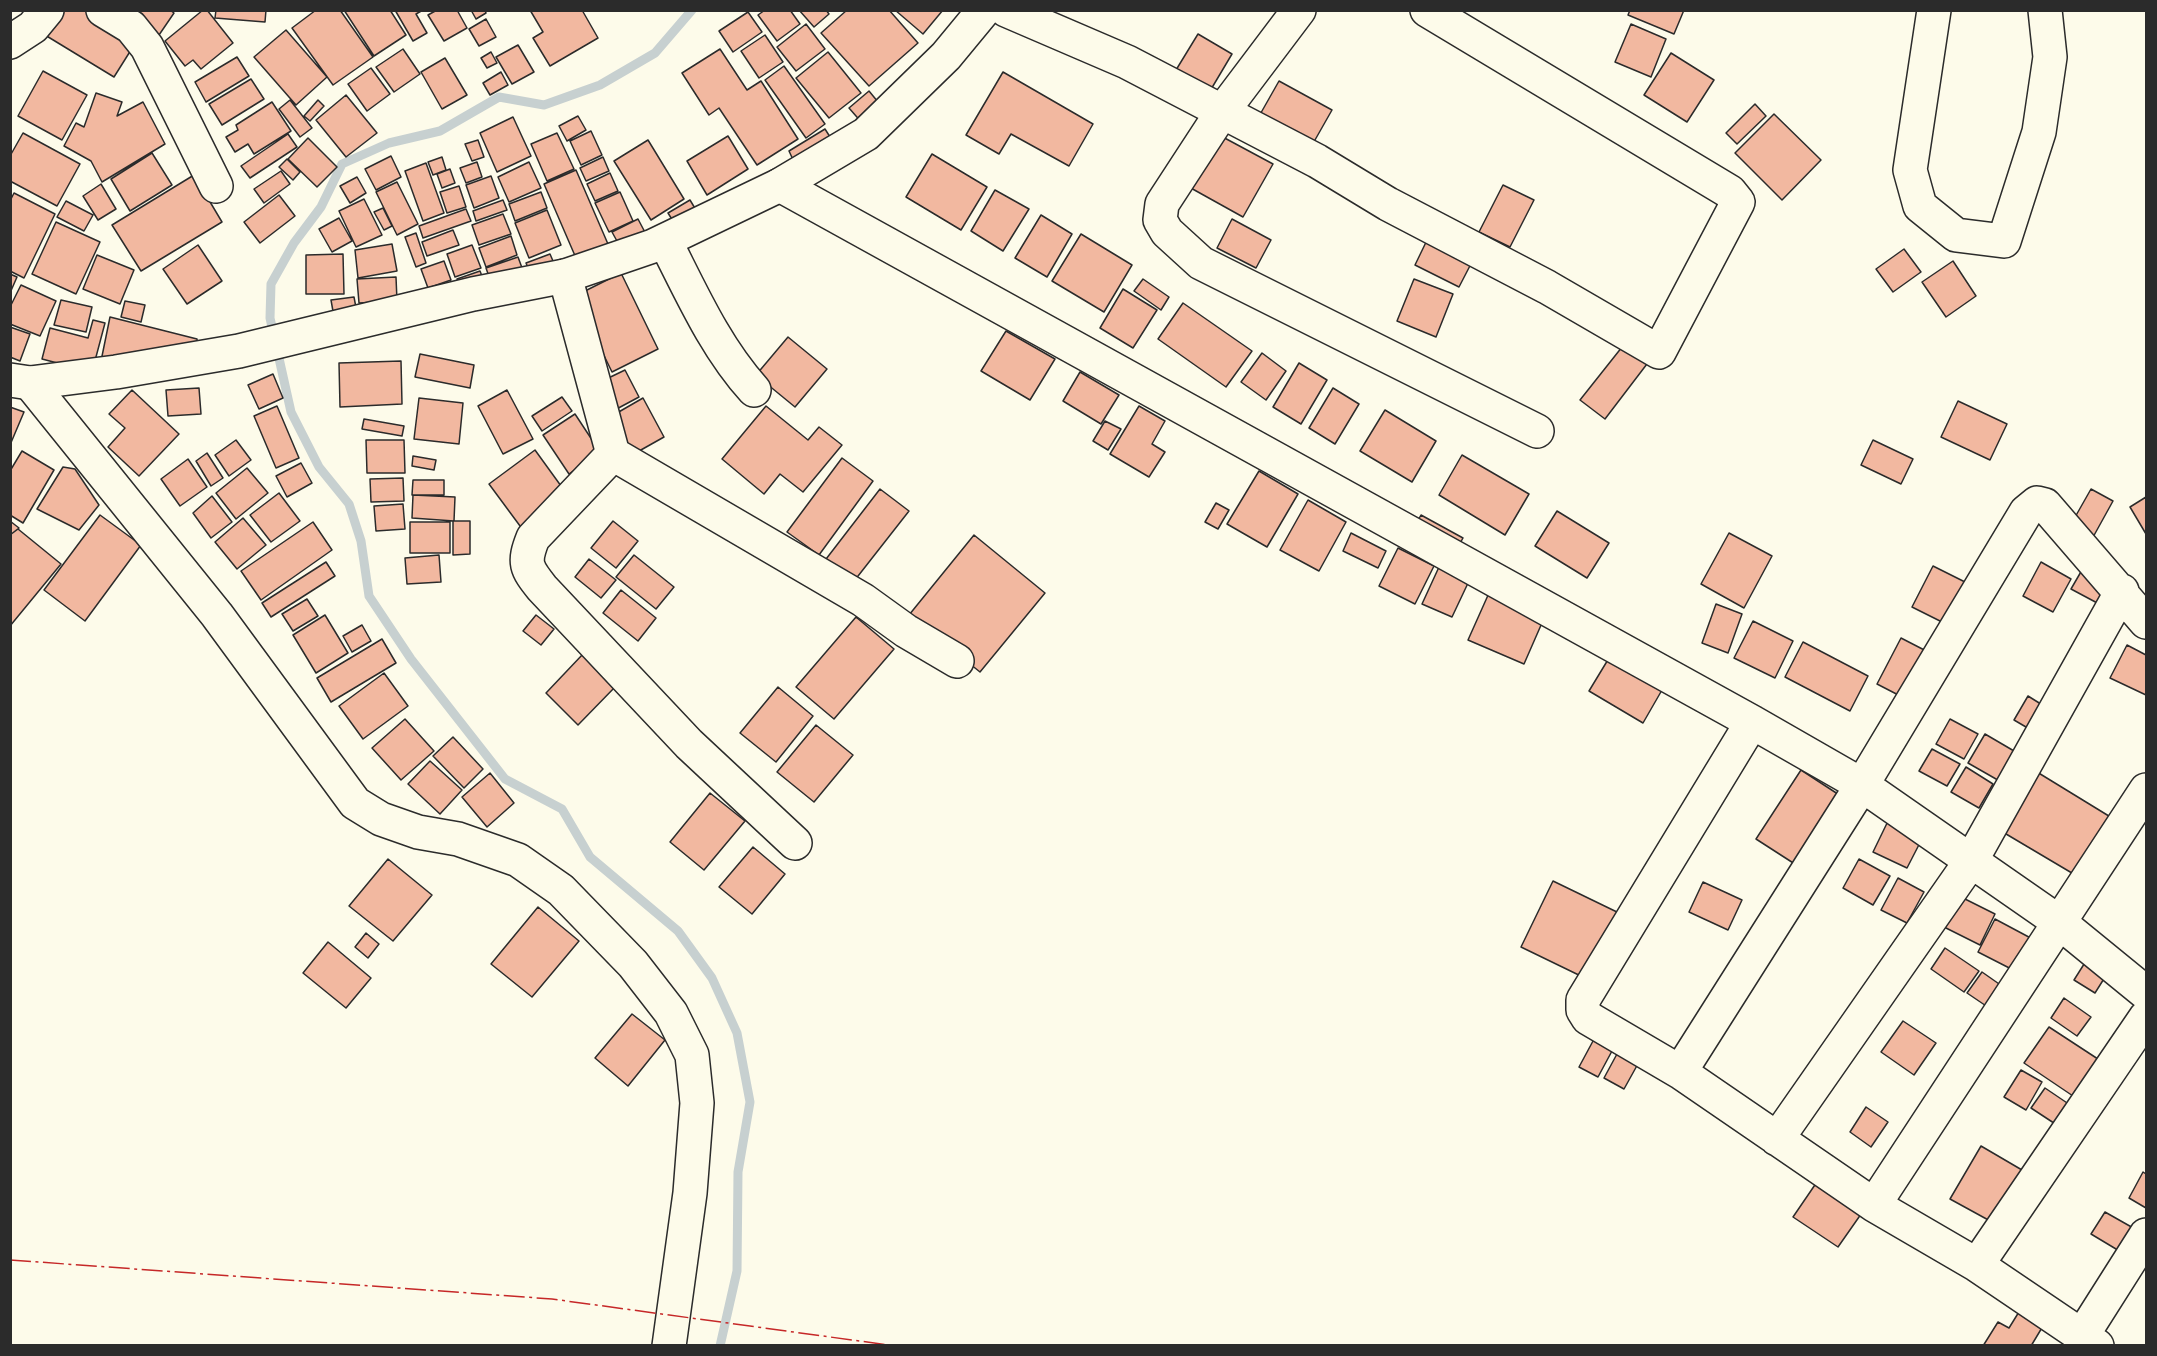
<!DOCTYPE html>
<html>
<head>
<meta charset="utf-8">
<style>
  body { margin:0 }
  #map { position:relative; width:2157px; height:1356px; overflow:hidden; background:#fdfbea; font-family:Rubik,sans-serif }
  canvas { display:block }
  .frame { position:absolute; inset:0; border:12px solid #2b2b2b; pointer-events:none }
</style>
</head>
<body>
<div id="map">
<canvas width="2157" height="1356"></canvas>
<div class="frame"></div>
</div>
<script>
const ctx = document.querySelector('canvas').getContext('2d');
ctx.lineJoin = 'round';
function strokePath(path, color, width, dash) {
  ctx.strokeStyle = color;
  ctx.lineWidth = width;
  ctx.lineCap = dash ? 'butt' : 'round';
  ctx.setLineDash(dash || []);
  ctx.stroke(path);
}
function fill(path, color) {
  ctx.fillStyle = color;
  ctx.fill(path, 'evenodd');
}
const stream = new Path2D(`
  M692,10L655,53L600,85L544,105L499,97L440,131L389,143L342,164L321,207L294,243L271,284L270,318L291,412L319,467L349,504L361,541L369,596L411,659L505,779L562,809L590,857L678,931L712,978L737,1033L750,1102L738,1172L737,1271L720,1346`);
const building = new Path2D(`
  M60,10H84L136,42L114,77L45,35Z
  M136,10H170L174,13L159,35L132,16Z
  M203,10H207L233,43L201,69L193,60L185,66L165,41Z
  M216,10H266L265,22L215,18Z
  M316,10H340L373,57L333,85L292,28Z
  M344,10H390L406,35L374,56Z
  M395,10H423L416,14L427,33L413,41Z
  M437,10H457L467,28L444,41L428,15Z
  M471,10H485L486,13L476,19Z
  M530,10H582L598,38L550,66L533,38L543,32Z
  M765,10H790L800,24L777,41L758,15Z
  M799,10H826L829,14L814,27Z
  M847,10H889L918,43L869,86L821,33Z
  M895,10H943L923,34Z
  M1630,10H1684L1674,34L1628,15Z
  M748,12L762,32L733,52L719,31Z
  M486,19L496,37L479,46L469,29Z
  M806,24L825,49L796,71L777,47Z
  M1631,24L1666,39L1651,77L1615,62Z
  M286,30L327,77L296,105L254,57Z
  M1198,34L1232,54L1210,91L1176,70Z
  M765,35L783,62L759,78L741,51Z
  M518,45L534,72L512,84L496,57Z
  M403,49L420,74L394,92L376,67Z
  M720,49L747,90L761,81L798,139L757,165L719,108L709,115L682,73Z
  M491,52L497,63L487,68L481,58Z
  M828,52L861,93L829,118L796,78Z
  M1671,53L1714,80L1687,122L1644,95Z
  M237,57L249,76L206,102L195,82Z
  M445,58L467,95L442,109L421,72Z
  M784,66L825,124L806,138L765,80Z
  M371,68L390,94L367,111L348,84Z
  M43,71L87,95L62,140L18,116Z
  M501,72L508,85L490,95L483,83Z
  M1003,72L1093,124L1069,166L1011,134L999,154L966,135Z
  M251,79L264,99L222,125L209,104Z
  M1279,81L1332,110L1311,147L1258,118Z
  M869,91L883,108L863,124L849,108Z
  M96,93L122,102L117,116L143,102L165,144L102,182L91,161L64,146L76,123L84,127Z
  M346,95L377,133L346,157L316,120Z
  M290,100L312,128L300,137L279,109Z
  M318,100L324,106L310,121L304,116Z
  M272,102L291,131L254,154L248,144L235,152L226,137L238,130L236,125Z
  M1755,104L1766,116L1737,144L1726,133Z
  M1774,114L1821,160L1782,200L1735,153Z
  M578,116L586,130L567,141L559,126Z
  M513,117L531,156L497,172L480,133Z
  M825,129L837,148L795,164L789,151Z
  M591,131L602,155L581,165L570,141Z
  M23,133L80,164L57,206L10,181V156Z
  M557,133L574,169L547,181L531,144Z
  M288,134L297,147L250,178L241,166Z
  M1219,135L1273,164L1243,217L1189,187Z
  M728,136L748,169L707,195L687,161Z
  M308,138L337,167L317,187L288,159Z
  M478,140L484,157L472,161L465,144Z
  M648,140L684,199L651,220L614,161Z
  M152,153L172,185L130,211L111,179Z
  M932,154L987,187L961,230L906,197Z
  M391,156L401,177L376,190L365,169Z
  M442,157L446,170L433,175L428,162Z
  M603,157L609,171L586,181L580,168Z
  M287,159L300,172L293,180L279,167Z
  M477,162L482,177L466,183L460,168Z
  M529,162L541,188L509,202L498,177Z
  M426,163L444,213L423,221L405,171Z
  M450,169L455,183L442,188L437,174Z
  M576,170L611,251L579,265L544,184Z
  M281,171L290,184L264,203L254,189Z
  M610,173L618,191L595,201L587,184Z
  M194,175L222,222L141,271L112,225Z
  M491,176L499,198L474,208L466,185Z
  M357,177L366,193L350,203L340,186Z
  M397,182L418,224L397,235L376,192Z
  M101,184L116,209L98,220L83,196Z
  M1503,185L1534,200L1510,247L1479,232Z
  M459,186L466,207L447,213L440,192Z
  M995,190L1029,209L1003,251L971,231Z
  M541,192L547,208L515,221L509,204Z
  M620,192L633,221L609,232L595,203Z
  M14,193L55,214L24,278L10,271V201Z
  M279,195L295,216L260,243L244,222Z
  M364,199L382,235L356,247L339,211Z
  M503,200L507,210L476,221L473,211Z
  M690,200L699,215L678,229L668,213Z
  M66,201L93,215L84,231L57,217Z
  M383,208L392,226L384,230L374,212Z
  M466,209L471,221L423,238L419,226Z
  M547,210L561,245L529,258L515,223Z
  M503,214L511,234L479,245L472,225Z
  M1041,215L1072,234L1047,277L1015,258Z
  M339,218L352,241L332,252L319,229Z
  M638,219L648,238L623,252L612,232Z
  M1232,219L1271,240L1256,268L1217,248Z
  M56,222L100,242L76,294L32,274Z
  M453,230L459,245L427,256L422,242Z
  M416,233L426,263L416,267L405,237Z
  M1081,234L1132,265L1104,312L1052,281Z
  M511,236L517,255L486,267L479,248Z
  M1429,236L1474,258L1459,287L1415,265Z
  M392,244L397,271L358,278L355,250Z
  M198,245L222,281L187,304L163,269Z
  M472,245L481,268L455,277L447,254Z
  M1904,249L1921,272L1893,292L1876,269Z
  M343,254L344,294H306V255Z
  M550,254L556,268L532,277L526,263Z
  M97,255L134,270L120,304L83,289Z
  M518,257L525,276L493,288L486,268Z
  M444,261L451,280L428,288L421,269Z
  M1953,261L1976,296L1946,317L1922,282Z
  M480,271L487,289H461L457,279Z
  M621,273L658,349L612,372L575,296Z
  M10,274L17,277L10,293Z
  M396,277L397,301L359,303L357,279Z
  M1143,279L1169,297L1161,310L1134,291Z
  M1414,279L1453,294L1436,337L1397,321Z
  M21,285L56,301L40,336L10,324V307Z
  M1123,289L1157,310L1133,348L1100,328Z
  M354,297L357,313L334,317L331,300Z
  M61,300L92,307L86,332L54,325Z
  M125,301L145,305L141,322L121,317Z
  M1183,303L1252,351L1226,387L1158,339Z
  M110,317L197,339L198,352L100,366Z
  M93,320L105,323L92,372L42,359L50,328L88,338Z
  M10,327L30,334L20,361L10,357Z
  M1006,331L1055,359L1030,400L981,371Z
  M788,337L827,369L795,407L756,375Z
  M1626,342L1650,360L1605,419L1580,400Z
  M1262,353L1286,371L1266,400L1241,382Z
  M420,354L474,365L470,388L415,377Z
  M401,361L402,404L340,407L339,363Z
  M1299,363L1327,380L1301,424L1273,407Z
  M625,370L639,397L611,412L596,384Z
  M1080,372L1119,395L1101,424L1063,401Z
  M273,374L283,398L259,409L248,385Z
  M199,388L201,414L168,416L166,390Z
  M1333,388L1359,404L1335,444L1309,428Z
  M132,390L179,434L139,476L108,447L125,428L109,414Z
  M507,390L533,439L503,454L478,406Z
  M562,397L572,411L542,431L532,416Z
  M419,398L463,403L459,444L414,439Z
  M643,398L664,437L632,455L610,417Z
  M1958,401L2007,424L1990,460L1941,437Z
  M277,406L299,458L276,468L254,416Z
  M766,406L808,440L819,427L842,445L803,492L780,474L764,494L722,459Z
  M1139,406L1165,421L1152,444L1165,452L1149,477L1110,454Z
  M10,407L24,412L10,445Z
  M1385,410L1436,441L1412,482L1360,451Z
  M575,414L600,452L569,474L543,435Z
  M364,419L404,426L402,436L362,429Z
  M1105,421L1121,429L1108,450L1093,441Z
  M236,440L251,460L229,476L215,455Z
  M366,440H404L405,473H367Z
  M1873,440L1913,459L1901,484L1861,465Z
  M535,450L569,497L523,530L489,484Z
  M22,451L54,470L23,523L10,515V471Z
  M207,453L223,478L211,486L196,461Z
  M1462,455L1529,494L1505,535L1439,495Z
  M413,456L436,460L434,470L412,466Z
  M842,458L873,481L819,555L787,532Z
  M188,459L207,487L180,506L161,479Z
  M301,463L312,483L287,497L276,476Z
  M63,467L75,469L99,505L79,530L37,509Z
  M247,468L268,493L236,519L216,493Z
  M1259,471L1298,494L1267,547L1227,524Z
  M403,478L404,501L371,502L370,479Z
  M413,480H444V495H412Z
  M880,489L909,511L851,585L823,563Z
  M2091,489L2113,501L2092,539L2070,526Z
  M279,493L300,521L271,542L250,515Z
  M413,495L455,497L454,521L412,518Z
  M212,496L232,522L211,538L193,513Z
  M2146,497V534L2130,507Z
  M1308,500L1346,522L1319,571L1280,550Z
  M1216,503L1229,510L1218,529L1205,522Z
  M403,504L405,529L376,531L374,506Z
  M1557,511L1609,543L1587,578L1535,546Z
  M100,515L141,545L85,621L44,590Z
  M1421,515L1463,538L1455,552L1413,529Z
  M243,518L266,545L237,569L215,542Z
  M10,521L19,528L10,535Z
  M453,521H470V554L453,555Z
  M613,521L638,541L616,568L591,548Z
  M313,522L332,550L261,600L241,571Z
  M410,522H450V553H410Z
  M18,529L61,564L10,626V535Z
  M1351,533L1386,551L1378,568L1343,551Z
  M1729,533L1772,556L1744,608L1701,584Z
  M974,535L1045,593L980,672L909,615Z
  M1398,548L1434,566L1415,604L1379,586Z
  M439,555L441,582L407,584L405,558Z
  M634,555L674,587L656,609L616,577Z
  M589,559L616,580L601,598L575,577Z
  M326,562L335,576L271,617L262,603Z
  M2041,562L2071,579L2053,612L2023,596Z
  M1933,566L1975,587L1954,628L1912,607Z
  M1439,567L1469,581L1452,617L1422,604Z
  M2082,570L2111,586L2101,605L2071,589Z
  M621,590L656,618L638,641L603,613Z
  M1489,593L1545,616L1524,664L1468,640Z
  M307,599L318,616L293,631L282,614Z
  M1716,604L1742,614L1728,653L1702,643Z
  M325,615L348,653L316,673L293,635Z
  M536,615L554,629L541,645L523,631Z
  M856,617L894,649L834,719L796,687Z
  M1753,621L1793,641L1775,678L1734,658Z
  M362,625L371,641L352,652L343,636Z
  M1901,638L1934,655L1910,701L1877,684Z
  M382,639L396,663L331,702L317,678Z
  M1803,642L1868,676L1850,711L1785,677Z
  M2127,645L2146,655V695L2110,678Z
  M583,654L616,686L578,725L546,693Z
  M1609,658L1662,690L1643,723L1589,691Z
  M384,673L408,706L363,739L339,706Z
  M778,687L813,716L776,762L740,733Z
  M2028,696L2052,711L2038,734L2014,720Z
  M405,719L434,751L401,780L372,748Z
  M1950,719L1978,734L1964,759L1936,744Z
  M816,725L853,755L814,802L777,772Z
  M1985,734L2026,758L2010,787L1968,763Z
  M453,737L483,769L464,788L433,756Z
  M1932,749L1960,764L1947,786L1919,771Z
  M430,761L462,790L440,814L408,784Z
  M1966,767L1993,784L1979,808L1951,792Z
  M1801,770L1847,800L1801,868L1756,839Z
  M2037,772L2117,821L2082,879L2001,831Z
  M490,773L514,803L487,827L462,797Z
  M710,793L745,821L704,870L670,842Z
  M1890,817L1925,833L1907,868L1873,852Z
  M753,847L785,874L752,914L719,887Z
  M388,859L432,895L393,941L349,906Z
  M1859,859L1890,876L1873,905L1843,888Z
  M1898,878L1924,892L1907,923L1881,910Z
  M1553,881L1619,913L1587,979L1521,947Z
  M1703,882L1742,900L1728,930L1689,912Z
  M1953,893L1995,914L1980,945L1938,924Z
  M538,907L579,941L532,997L491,964Z
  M1995,919L2040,943L2023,975L1978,952Z
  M366,933L379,944L368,958L355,947Z
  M328,942L371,978L346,1008L303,973Z
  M1945,948L1979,971L1964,992L1931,969Z
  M2091,953L2112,966L2095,993L2074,980Z
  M1982,972L2012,993L1998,1014L1967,993Z
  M2064,998L2091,1017L2077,1036L2051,1018Z
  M632,1014L665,1040L628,1086L595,1058Z
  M1903,1021L1936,1043L1914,1075L1881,1052Z
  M2049,1027L2101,1061L2076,1098L2024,1063Z
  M1600,1028L1619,1038L1598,1077L1579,1067Z
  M1624,1041L1644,1053L1624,1089L1604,1078Z
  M2021,1070L2042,1082L2026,1110L2004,1097Z
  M2045,1088L2079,1111L2066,1131L2031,1108Z
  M1866,1107L1888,1122L1871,1147L1850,1132Z
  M1981,1146L2022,1170L1992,1222L1950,1199Z
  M2143,1172L2146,1174V1208L2129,1198Z
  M1821,1176L1866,1207L1838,1247L1793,1217Z
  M2105,1212L2135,1229L2121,1252L2091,1234Z
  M2022,1307L2046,1321L2031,1346H1983L1998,1322L2009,1328Z`);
const minor = new Path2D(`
  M103,10L131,27L147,47L216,186
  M1006,10L1127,62L1317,161L1388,204L1547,287L1659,352L1738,202L1730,192L1427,10
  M1299,10L1222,112L1162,204L1160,220L1167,232L1201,263L1537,431
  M1934,10L1910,170L1920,206L1956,235L2004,241L2039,132L2050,57L2045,10
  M10,42L33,27L47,10
  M780,185L1752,722L1862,785L2059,922L2146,993
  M665,241C691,292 715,347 754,390
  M565,276L613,454L863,600L906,631L957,661
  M30,383L217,615L355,803L381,819L418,832L458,839L518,860L561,890L633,964L671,1013L692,1055L697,1103L690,1193L669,1346
  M613,454L533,538C523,563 526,568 542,588L689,744L795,843
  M1752,722L1583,1000V1010L1588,1018L1680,1072L1874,1205L1977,1265
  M1680,1072L1862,785L2026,512L2037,503L2045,505L2146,622
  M1777,1139L1971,861L2122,591
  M1874,1205L2146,790
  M2082,1336L1977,1265L2146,1017
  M2097,1346L2082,1336L2146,1235`);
const major = new Path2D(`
  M10,380L30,383L116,372L239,351L473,294L565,276L653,246L780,185L866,134L946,56L984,10`);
const power = new Path2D(`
  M10,1260L552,1299L896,1346`);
strokePath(stream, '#c7d0d0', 9);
fill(building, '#f2b8a0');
strokePath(building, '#2b2b2b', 1.5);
strokePath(minor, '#2b2b2b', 36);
strokePath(major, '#2b2b2b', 36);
strokePath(minor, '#fdfbea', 33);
strokePath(major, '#fdfbea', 33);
strokePath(power, '#c62828', 1.5, [21, 4.5, 3, 4.5]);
</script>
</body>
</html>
